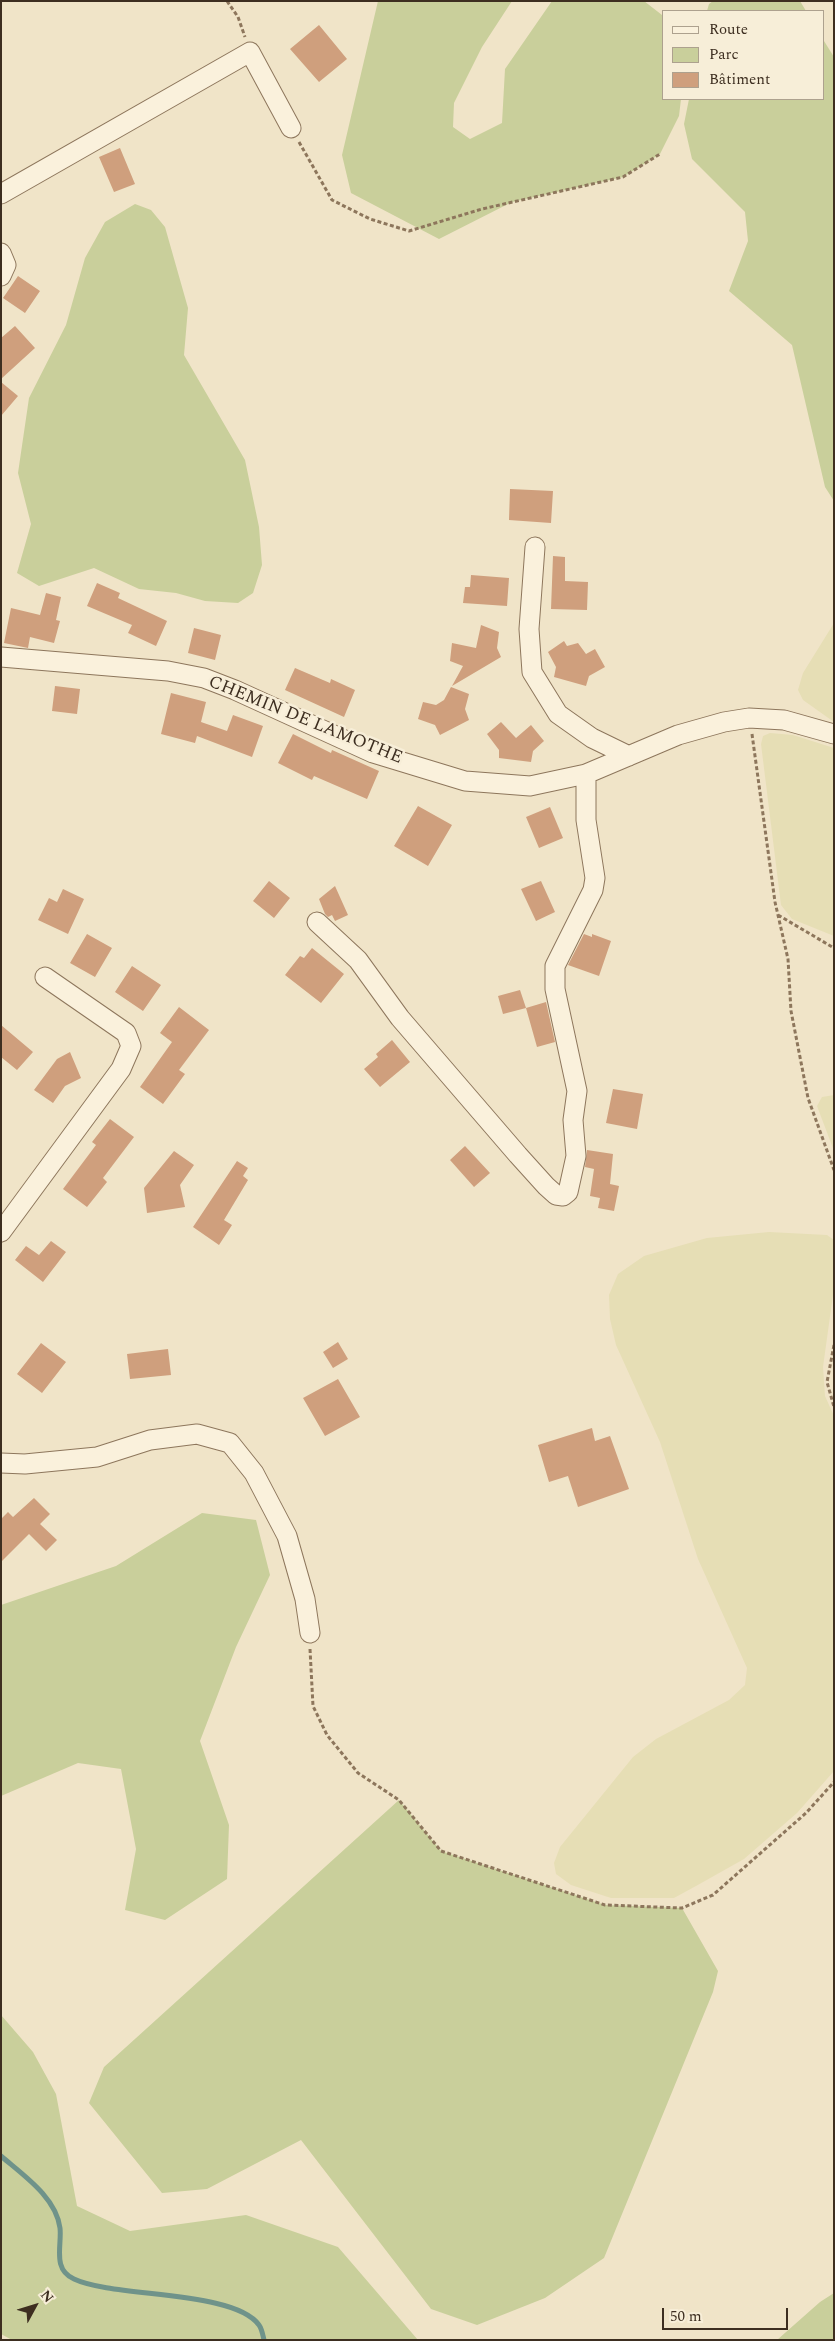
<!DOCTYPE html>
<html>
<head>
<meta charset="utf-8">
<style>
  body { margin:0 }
  #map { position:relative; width:835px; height:2341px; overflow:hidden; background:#f0e4c8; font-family:Spectral,serif }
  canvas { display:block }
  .frame { position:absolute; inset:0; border:2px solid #3d2e20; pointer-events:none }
  .legend { position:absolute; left:662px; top:10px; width:162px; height:90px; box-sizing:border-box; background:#f7eed8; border:1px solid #ada18e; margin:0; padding:6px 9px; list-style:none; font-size:15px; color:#3d2e20 }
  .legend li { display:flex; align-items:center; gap:10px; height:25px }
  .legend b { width:25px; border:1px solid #ada18e }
  .north { position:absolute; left:10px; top:2281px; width:50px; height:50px; -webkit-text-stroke:4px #f7eed8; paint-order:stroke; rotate:51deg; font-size:14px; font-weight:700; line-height:20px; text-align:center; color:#3d2e20 }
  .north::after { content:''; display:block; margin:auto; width:18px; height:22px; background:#3d2e20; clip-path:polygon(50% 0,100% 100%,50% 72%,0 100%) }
  .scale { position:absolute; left:662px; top:2308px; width:126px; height:22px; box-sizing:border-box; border:2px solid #3d2e20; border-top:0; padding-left:6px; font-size:15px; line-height:18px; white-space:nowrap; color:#3d2e20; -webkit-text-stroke:4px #f7eed8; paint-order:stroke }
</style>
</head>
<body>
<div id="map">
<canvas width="835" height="2341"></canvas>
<div class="frame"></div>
<ul class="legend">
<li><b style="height:6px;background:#faf1dc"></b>Route</li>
<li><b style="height:14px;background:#c9cf9b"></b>Parc</li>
<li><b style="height:14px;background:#cf9f7d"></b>Bâtiment</li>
</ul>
<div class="north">N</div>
<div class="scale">50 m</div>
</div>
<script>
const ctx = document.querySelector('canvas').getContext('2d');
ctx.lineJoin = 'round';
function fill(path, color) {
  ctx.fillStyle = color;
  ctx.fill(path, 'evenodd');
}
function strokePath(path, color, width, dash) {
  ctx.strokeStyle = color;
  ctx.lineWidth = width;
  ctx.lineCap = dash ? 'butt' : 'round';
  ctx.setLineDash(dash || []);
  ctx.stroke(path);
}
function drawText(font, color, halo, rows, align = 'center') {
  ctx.font = font + ' Spectral,serif';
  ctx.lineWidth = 5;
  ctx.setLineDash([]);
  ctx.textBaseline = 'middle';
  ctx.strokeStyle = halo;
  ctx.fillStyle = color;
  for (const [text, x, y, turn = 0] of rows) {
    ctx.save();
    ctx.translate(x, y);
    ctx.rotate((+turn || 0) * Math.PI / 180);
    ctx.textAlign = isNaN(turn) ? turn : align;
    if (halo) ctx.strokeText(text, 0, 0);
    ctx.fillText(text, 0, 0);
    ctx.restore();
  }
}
const farmland = new Path2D(`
  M834,623V722L803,700L798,690L803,673Z
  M770,733L793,735L834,748V936L792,919L781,905L761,744L763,736Z
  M834,1095V1151L817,1106L822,1097Z
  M769,1232L827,1235L834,1240L833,1295L823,1367L825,1396L834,1416V1771L797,1813L744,1859L696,1886L674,1898H611L571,1885L556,1874L554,1863L560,1847L633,1757L656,1739L729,1700L745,1685L747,1668L698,1559L660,1442L616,1345L610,1319L609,1295L618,1274L644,1256L707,1238Z`);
const green = new Path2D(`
  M378,1H512L482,47L454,103L453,127L470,139L502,123L505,69L552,1H644L662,15L664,20V99H681L679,116L660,154L623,177L512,202L439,239L351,193L342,155Z
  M713,1H800L806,11H707L709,4Z
  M824,41L834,57V501L825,487L792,345L729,291L748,241L745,212L692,159L684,124L689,99H824Z
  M135,204L151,210L165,227L188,308L184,355L245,460L259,527L262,565L253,593L238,603L205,601L176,593L139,589L94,568L39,586L17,573L31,524L18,473L29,398L66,325L85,258L105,222Z
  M202,1513L256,1520L270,1575L236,1647L200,1741L229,1825L227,1879L165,1920L125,1910L136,1849L121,1769L78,1763L1,1796V1605L116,1566Z
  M399,1800L441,1851L605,1905L682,1908L718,1971L713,1992L604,2258L545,2298L477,2325L431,2309L301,2140L207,2189L162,2193L89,2103L104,2067Z
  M1,2015L33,2052L56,2094L77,2206L130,2231L246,2215L338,2247L418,2340H12L1,2334Z
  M834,2293V2340H777L820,2302Z`);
const stream = new Path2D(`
  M1,2156C23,2175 56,2197 60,2228C62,2246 52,2269 74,2279C114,2298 234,2290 259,2325C262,2329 263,2336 264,2340`);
const building = new Path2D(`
  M319,25L347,59L319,82L290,49Z
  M120,148L135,184L114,192L99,157Z
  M18,276L40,291L25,313L3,298Z
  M15,326L35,348L1,379V338Z
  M1,382L18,396L1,416Z
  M510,489L553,491L551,523L509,520Z
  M553,556L565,557V581L588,582L587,610L551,609Z
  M471,575L509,578L507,606L463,603L465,587H470Z
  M97,583L120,593L118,598L167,621L156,646L128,633L132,625L87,606Z
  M46,593L61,597L56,620L60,621L54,643L30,637L28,648L4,643L11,608L40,615Z
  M481,625L499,632L497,648L501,657L452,686L463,666L450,661L452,643L476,648Z
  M194,628L221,635L215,660L188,653Z
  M564,641L567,646L578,643L586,654L595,649L605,667L589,676L586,686L554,677L556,667L548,652Z
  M295,668L330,683L331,679L355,690L344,717L285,690Z
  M55,686L80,689L77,714L52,711Z
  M451,687L469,694L465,709L469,720L440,735L435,725L418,719L423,702L436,705L444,700Z
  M171,693L206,702L201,722L227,731L233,715L263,726L252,757L197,736L195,743L161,734Z
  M501,722L516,738L531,725L544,741L533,751L531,762L499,758V750L487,734Z
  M293,734L331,753L332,750L379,771L367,799L314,776L312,780L278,763Z
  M418,806L452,825L428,866L394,846Z
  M550,807L563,838L539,848L526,817Z
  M269,881L290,898L274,918L253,901Z
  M541,881L555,912L536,921L521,889Z
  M335,886L348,915L335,921L332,915L328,917L325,914L319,899Z
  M63,889L84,899L68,934L38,920L49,898L57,902Z
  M87,934L112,948L95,977L70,963Z
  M584,934L592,937V934L611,941L599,976L568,965Z
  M312,948L344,974L321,1003L285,975L300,956L304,958Z
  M132,966L161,985L143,1011L115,992Z
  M520,990L526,1008L503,1014L498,996Z
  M546,1002L555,1042L537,1047L526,1008Z
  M179,1007L209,1030L179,1070L185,1074L163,1104L140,1087L172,1042L160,1033Z
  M1,1025L33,1052L17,1070L1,1057Z
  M392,1040L410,1062L380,1087L364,1069L378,1057L376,1054Z
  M70,1052L81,1078L65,1086L53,1103L34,1090L57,1059Z
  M613,1089L643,1094L637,1129L606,1123Z
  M110,1119L134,1137L103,1178L107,1182L87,1207L63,1189L96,1145L92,1142Z
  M465,1146L490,1173L474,1187L450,1160Z
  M587,1150L613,1154L610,1184L619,1186L614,1211L598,1208L600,1198L590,1196L594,1169L585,1167Z
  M174,1151L194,1165L180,1185L185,1207L147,1213L144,1188Z
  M237,1161L248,1168L243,1176L248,1180L224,1220L232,1225L219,1245L193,1227Z
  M51,1241L66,1252L43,1282L15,1260L26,1246L39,1255Z
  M338,1342L348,1359L333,1368L323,1352Z
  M41,1343L66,1362L42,1393L17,1374Z
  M168,1349L171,1375L130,1379L127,1354Z
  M338,1379L360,1417L325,1436L303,1398Z
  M592,1428L595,1441L610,1436L629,1489L578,1507L568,1476L549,1482L538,1445Z
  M34,1498L50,1514L40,1524L57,1540L46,1551L29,1534L1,1562V1519L8,1512L13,1517Z`);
const path = new Path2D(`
  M227,1L238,17L245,37
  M299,142L332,200L370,219L409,231L482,209L623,177L660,154
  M752,734L775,902L788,959L791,1011L808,1098L834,1170
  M778,915L834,948
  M834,1345L827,1382L834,1407
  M310,1649L313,1706L327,1735L358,1773L399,1800L441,1851L605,1905L682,1908L713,1895L806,1813L834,1782`);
const street = new Path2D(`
  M1,194L250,52L291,128
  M1,253L6,265L1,276
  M535,547L529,629L532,672L558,714L592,738L629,756
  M1,657L168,671L204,678L235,690L373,753L465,781L530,786L586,774L678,735L724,722L749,718L784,720L834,734
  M317,922L358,960L400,1018L518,1155L546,1186L556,1195L563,1196L568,1192L576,1156L573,1120L577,1091L555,989V966L593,890L595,878L586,820V774
  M1,1232L121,1069L131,1046L126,1033L45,977
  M1,1463L25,1464L97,1457L150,1440L197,1434L230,1443L254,1473L287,1536L305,1599L310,1633`);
const streetNames = [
  ["CHEMIN DE LAMOTHE",305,721,22]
];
fill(farmland, '#e6deb5');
fill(green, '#c9cf9b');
strokePath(stream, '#6f938a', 5);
fill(building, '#cf9f7d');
strokePath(street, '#8d765c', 21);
strokePath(path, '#8d765c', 3, [4, 2.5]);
strokePath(street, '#faf1dc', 19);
drawText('18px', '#3d2e20', '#f7eed8', streetNames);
</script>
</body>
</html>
